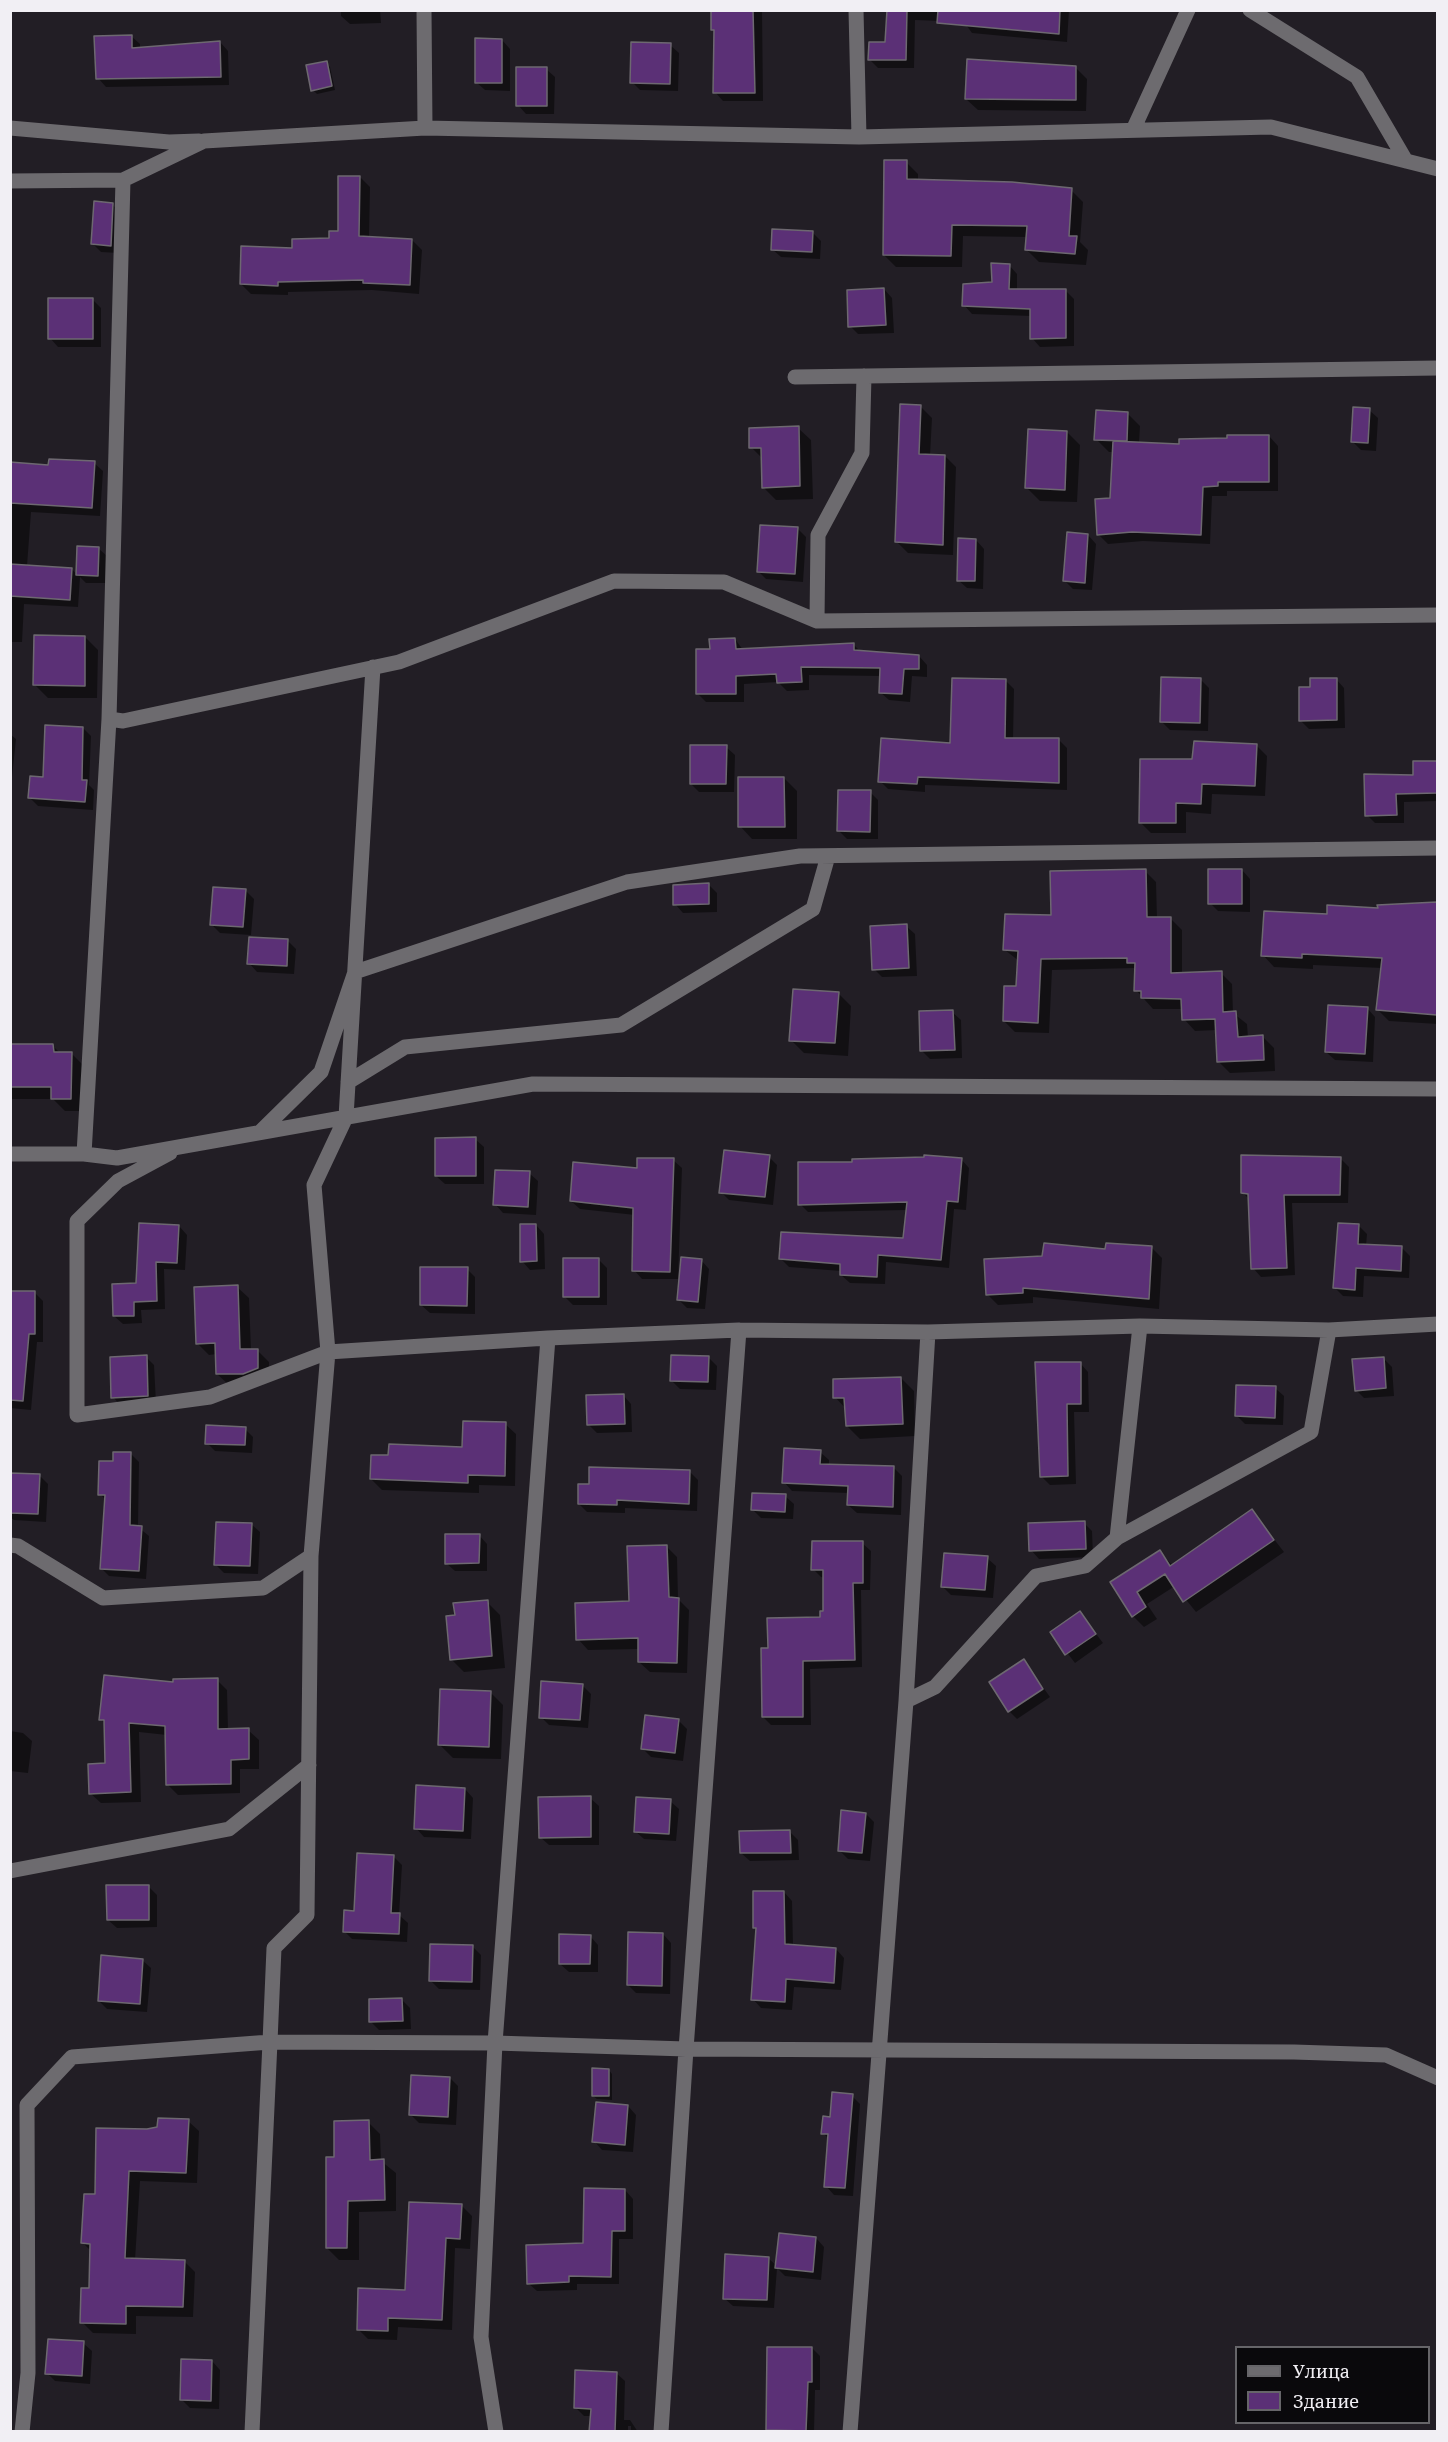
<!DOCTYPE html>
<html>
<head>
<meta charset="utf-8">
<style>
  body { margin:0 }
  #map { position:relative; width:1448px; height:2442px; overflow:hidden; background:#221e25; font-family:"Noto Serif",serif }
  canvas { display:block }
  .frame { position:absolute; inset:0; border:12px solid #f1eff4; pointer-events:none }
  .legend { position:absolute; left:1235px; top:2346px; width:195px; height:78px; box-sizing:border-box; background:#0a090c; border:2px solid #666569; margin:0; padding:8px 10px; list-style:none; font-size:18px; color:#f1eff4 }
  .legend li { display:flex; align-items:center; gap:12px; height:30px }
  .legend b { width:30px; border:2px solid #666569 }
</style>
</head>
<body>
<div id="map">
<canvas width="1448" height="2442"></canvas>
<div class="frame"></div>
<ul class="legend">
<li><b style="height:8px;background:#6d6b6f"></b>Улица</li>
<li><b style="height:16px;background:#5b3076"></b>Здание</li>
</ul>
</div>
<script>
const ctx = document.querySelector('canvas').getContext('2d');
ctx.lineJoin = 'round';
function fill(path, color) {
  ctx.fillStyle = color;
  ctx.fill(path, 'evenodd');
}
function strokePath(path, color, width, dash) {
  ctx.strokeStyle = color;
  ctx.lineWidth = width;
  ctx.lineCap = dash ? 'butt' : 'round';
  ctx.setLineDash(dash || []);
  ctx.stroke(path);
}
const shadow = new Path2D(`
  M341,10H380L381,23L350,24L341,16Z
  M713,10H762L763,101H723L715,92L716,32L713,29Z
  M888,10H1069L1067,42L972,33L964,22L915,20L914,68H878L870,60L887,43Z
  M131,36L140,44V49L220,42L228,51L229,85L106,87L98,78Z
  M502,40L510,49V91L485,90L476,82Z
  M670,45L679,53L678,91L640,90L632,82Z
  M326,63L330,67L335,90L317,94L313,90Z
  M1076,68L1087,79L1086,111L978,110L966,99Z
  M546,69L555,77L554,114H526L518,105Z
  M906,162L918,174V181L1071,190L1083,202L1080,242L1088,250L1086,265L1039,262L1027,250L1028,237L963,236L962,267H896L884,255Z
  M360,177L370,187L369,238L412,240L422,250L419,294L372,290L288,292V295L251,294L241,284L331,239L339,232Z
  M112,204L120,213L119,253L101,252L93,244Z
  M813,233L821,241L820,259L781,257L772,249Z
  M1009,265L1017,274V291L1065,290L1074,299V346L1040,347L1032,338V316L972,314L964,305L993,284Z
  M884,289L892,298L894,333L858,334L850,326Z
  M93,300L101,308V347H58L50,338Z
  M921,407L932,418L930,456H945L956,467L953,555L908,553L897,542Z
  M1369,410L1378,418L1376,451L1361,450L1352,441Z
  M1127,413L1140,426L1139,443L1181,445L1269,436L1278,446V491H1227V496H1212L1210,544L1143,541L1108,544L1098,534L1112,499L1114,452H1109L1096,439Z
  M798,428L811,440L813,499L776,500L763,487V459L751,447Z
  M1067,432L1080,445L1077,502L1040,501L1027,488Z
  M94,463L103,471L100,516L31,512L27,566L72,569L77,575L98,548L107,556L106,583H86L80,577L78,607L24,604L22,642H10V464L50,467Z
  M798,529L806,537L803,582L766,579L758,571Z
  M1088,535L1096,544L1092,590L1073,589L1064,580Z
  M976,540L984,549L983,589L967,588L958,580Z
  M85,637L98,650L97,698H48L35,685Z
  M735,639L743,650L854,645L861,652L919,656L927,665V677L912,676L910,702L889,700L880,692L881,676L809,675V690L787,691L778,682L744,684V702H706L698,694L711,650Z
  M1336,679L1344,688L1345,728L1309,729L1300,720L1312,688Z
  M1005,680L1014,689L1013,740L1058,739L1067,748V790L925,785V792L888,789L880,781L951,745Z
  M1201,680L1209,688L1208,731L1170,730L1161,721Z
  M83,728L91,736L89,785L94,790L93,810L38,806L30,798Z
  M10,734L16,739L12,777L10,776Z
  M1256,745L1267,756L1265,796L1212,794L1211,814L1186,812V833H1151L1141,823L1194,761Z
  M726,747L735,755L734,792H699L691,784Z
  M1414,762H1438V801L1404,802V823H1375L1367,815L1414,776Z
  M784,778L797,791V839H752L740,826Z
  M870,792L878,800V839H847L839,831Z
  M1242,870L1250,879V912L1218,911L1210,903Z
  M1145,871L1156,882L1157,919H1171L1182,930V974L1221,973L1232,984L1233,1013L1247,1024L1248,1038L1263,1037L1274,1048L1275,1071L1230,1073L1218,1061L1217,1030L1195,1031L1184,1019L1183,1009H1153L1136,990L1135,968L1052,970L1049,1033L1015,1032L1004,1021L1018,988L1019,961L1005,950L1052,917Z
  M709,885L717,893V912L683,913L675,904Z
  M245,890L254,899L251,935L220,933L212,925Z
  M1438,904V1024L1389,1021L1378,1010L1382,968L1313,965V969L1274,967L1263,955L1328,916L1379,910V906Z
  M906,926L915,934L917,976L882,977L874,969Z
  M287,940L296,949L294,974L257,972L249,963Z
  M838,993L851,1006L848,1056L804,1053L791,1040Z
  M1367,1008L1375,1017L1373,1062L1335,1060L1326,1052Z
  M952,1012L961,1020L962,1058L930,1059L922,1051Z
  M10,1046H53L60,1053H71L84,1066L83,1111H65L53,1099H10Z
  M475,1139L484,1147V1184H445L436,1176Z
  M769,1157L777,1165L773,1205L729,1200L721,1192Z
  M1340,1158L1349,1167L1348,1203H1292L1295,1275L1261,1277L1253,1268L1250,1200L1243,1193Z
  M961,1159L969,1168L966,1210L954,1209L949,1268L886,1262L885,1284L850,1283L841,1275V1271L789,1267L781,1259L905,1239L907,1210L808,1212L800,1204L854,1164Z
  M673,1160L682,1168L678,1279H642L634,1270L635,1215L580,1209L571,1201L638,1169Z
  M529,1173L538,1181L536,1215L503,1213L495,1204Z
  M536,1225L544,1234L545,1269L530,1270L522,1261Z
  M179,1226L187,1235L185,1270L164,1269L165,1309L141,1310L142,1323L123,1324L114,1316Z
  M1359,1226L1367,1234L1366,1246L1402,1248L1410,1256L1409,1278L1364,1276L1363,1297L1343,1296L1335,1288Z
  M1152,1248L1162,1258L1159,1309L1033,1297V1303L998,1305L987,1294L1044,1257Z
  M599,1260L607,1268V1305H573L564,1296Z
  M701,1260L709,1269L705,1309L687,1308L678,1299Z
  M467,1269L475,1277V1314L430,1313L421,1305Z
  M237,1287L249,1298L251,1350H257L269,1362V1380L229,1385L217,1374V1354L209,1355L197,1343Z
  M10,1293H35L43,1301V1342H37L31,1410L10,1408Z
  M146,1357L154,1365L156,1403L121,1406L113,1397Z
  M709,1358L717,1366L716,1390L680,1389L671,1380Z
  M1383,1358L1392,1367L1394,1396L1364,1398L1356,1390Z
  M1080,1363L1088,1372L1089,1412H1074L1076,1484L1050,1485L1041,1476Z
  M901,1378L914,1391L915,1436L860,1439L847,1426L846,1409L835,1397Z
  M1275,1388L1284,1396L1283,1425L1245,1424L1237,1416Z
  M623,1395L631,1404L632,1432L597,1433L588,1424Z
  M505,1424L516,1434L515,1486L479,1485V1493L382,1490L371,1479L390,1457L464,1448Z
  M245,1429L253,1437L252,1453L215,1451L207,1443Z
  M820,1452L829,1460V1466L894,1468L902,1476L901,1515L857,1513L848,1505L849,1493L792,1491L784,1482Z
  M130,1453L139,1462L138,1527L149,1536L146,1579L109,1576L101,1568L106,1500L100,1494L115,1462Z
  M690,1472L698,1480L697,1511L625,1508V1513L587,1512L579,1504L590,1485Z
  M10,1474L40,1476L48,1484L46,1522L14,1520L10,1517Z
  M785,1496L794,1504L793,1519L761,1518L753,1510Z
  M1252,1511L1284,1552L1196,1612L1175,1586L1147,1604L1157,1619L1144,1627L1133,1616L1112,1582L1160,1552L1173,1566Z
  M1084,1523L1092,1531L1093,1557L1039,1559L1031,1550Z
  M251,1524L260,1532L258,1574L224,1573L216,1565Z
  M479,1535L487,1544V1571H455L446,1563Z
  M862,1543L871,1551L870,1590H861L862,1667L810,1669L811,1725H771L763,1717L769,1650L822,1618L825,1578L821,1577L813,1569Z
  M667,1547L677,1557L678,1599L689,1610L687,1673L650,1672L639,1662V1649L588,1650L578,1639L631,1602Z
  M987,1558L996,1566L993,1598L951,1595L942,1586Z
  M487,1602L500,1615L505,1668L464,1672L451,1659L456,1617Z
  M1080,1613L1103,1643L1075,1663L1052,1633Z
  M1024,1661L1050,1697L1017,1719L1009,1711Z
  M217,1680L227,1690L228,1730H248L259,1740V1769H240V1793L178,1795L167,1784V1735L139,1732L141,1802L101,1803L90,1793L107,1765L105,1724L101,1719L175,1683Z
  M582,1685L591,1694L588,1728L549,1725L541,1717Z
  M490,1692L503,1705L501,1759L453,1758L440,1745Z
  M678,1720L687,1729L683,1761L651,1757L643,1749Z
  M10,1731L23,1733L32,1741L28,1773L10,1771Z
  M465,1789L473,1798L471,1839L424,1837L416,1828Z
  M590,1798L599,1806V1845H549L540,1837Z
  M670,1801L679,1809L676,1841L644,1839L635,1831Z
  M866,1814L874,1822L870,1861L848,1859L839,1850Z
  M790,1832L798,1840L799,1860L750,1861L741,1853Z
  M393,1856L402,1865L399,1915L408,1923L407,1942L352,1939L344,1931Z
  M148,1886L157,1895V1927L117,1928L108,1920Z
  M784,1892L792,1901L793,1946L836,1949L844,1958L841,1990L794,1987L792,2010L761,2008L753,1999L757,1930L754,1928Z
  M663,1934L671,1943L670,1994L636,1993L628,1985Z
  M590,1936L598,1945V1972H569L560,1964Z
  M473,1947L481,1955L480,1990L439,1989L430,1980Z
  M142,1960L151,1968L147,2012L107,2009L99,2001Z
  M402,2000L410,2008L411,2029L379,2030L371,2022Z
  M609,2070L612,2074V2100L597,2099L593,2096Z
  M450,2078L458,2086L456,2125L419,2123L411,2115Z
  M852,2096L860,2104L853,2196L834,2195L826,2186L829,2139L823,2133L831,2119Z
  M628,2106L636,2115L633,2152L602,2150L594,2141Z
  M188,2121L199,2131L197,2183L140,2181L135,2260L184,2261L195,2272L193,2317L136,2316V2334L93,2333L82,2322L91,2290L92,2252L83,2243L148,2130Z
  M368,2122L380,2134L381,2161L396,2173V2211L359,2212V2260H339L327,2248L336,2158Z
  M625,2190L633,2199V2239H619V2284H577V2290L537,2291L528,2283L585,2245Z
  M461,2205L472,2216L470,2249L455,2248L452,2330L398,2327L397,2340L368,2339L358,2329L406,2291Z
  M816,2238L824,2247L821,2280L785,2276L777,2268L774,2308L733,2306L724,2298L768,2258L777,2266Z
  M83,2343L92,2351L90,2384L55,2381L47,2373Z
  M812,2348L820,2356V2390H815L814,2432H770L768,2429Z
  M212,2361L220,2370L219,2409L190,2408L182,2400Z
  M616,2373L625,2381L624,2420H630L638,2432H631V2426H628V2432H591L592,2416H584L576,2408Z`);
const building = new Path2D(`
  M711,10H753L755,93H713L714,30H711Z
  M887,10H907L906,60H868L869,42H885Z
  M938,10H1060L1059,34L937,23Z
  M132,35V48L220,41L221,77L96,79L94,36Z
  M475,38L502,39V83H475Z
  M631,42L671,43L670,84L630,83Z
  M967,59L1076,66V100L965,99Z
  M327,61L332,86L311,91L306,65Z
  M516,67H547V106H516Z
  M884,160H907V179L1012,182L1072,188L1069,236H1077L1075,254L1025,250L1027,226L952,225L951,256L883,255Z
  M338,176H360L359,236L412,239L410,285L363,283V280L278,282V286L240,284L241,246L292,248V239L329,238V231H338Z
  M94,201L113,203L111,246L91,244Z
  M772,229L813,231L812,252L771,250Z
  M991,263L1010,264L1009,289H1066V338L1030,339V309L962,306L963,284L992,282Z
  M884,288L886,325L848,327L847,290Z
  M48,298H93V339H48Z
  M900,404L921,405L919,454L945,455L943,545L895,542Z
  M1353,407L1370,408L1368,443L1351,442Z
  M1096,410L1128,412L1127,441L1094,440Z
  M799,426L800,486L762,488L761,448H749V428Z
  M1028,429L1067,431L1065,490L1025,488Z
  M1227,435H1269V482H1218V486L1203,487L1201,535L1132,532L1097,535L1095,499L1110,498L1113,441L1179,444V439L1227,438Z
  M49,459L95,461L92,508L10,503V462L48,465Z
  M760,525L798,527L795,574L757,572Z
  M1067,532L1088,534L1085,583L1063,581Z
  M958,538L976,539L975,581H957Z
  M77,546L99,547L98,576L76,575Z
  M10,564L72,568L70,600L10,596Z
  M34,635L85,636V686L33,685Z
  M735,638L736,649L854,643V650L919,655V669H904L902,694L879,693L880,668L801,667L802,682L777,683L776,674L736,676V694H696V649H710L709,639Z
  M1161,677L1201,678L1200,723L1160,722Z
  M952,678L1006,679L1005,738H1059V783L918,777L917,784L878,782L881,738L950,743Z
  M1310,678H1337V720L1299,721V687H1310Z
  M45,725L83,727L82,780H87L85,802L28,798L30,776L43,777Z
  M1194,741L1257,744L1255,786L1202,784L1201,804L1176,803V823H1139L1140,759H1192Z
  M690,745H727L726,784H690Z
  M1413,761H1437V793L1396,794L1397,815L1365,816L1364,774L1413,775Z
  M738,777H784L785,827H738Z
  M838,790H871L870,832L837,831Z
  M1146,869L1147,917H1171V973L1222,971L1223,1012L1236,1011L1238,1037L1263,1035L1264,1060L1217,1062L1215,1019L1182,1020L1181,999L1141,998V991H1134L1135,963H1127V958L1041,959L1038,1023L1003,1021L1004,986H1016L1018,951L1003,950L1005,914L1051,915L1050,871Z
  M1208,869H1242V904H1208Z
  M709,883V904L673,905V885Z
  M213,887L246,889L243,927L210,925Z
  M1437,902V1015L1376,1010L1382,958L1302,954V958L1261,956L1264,911L1327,914V905L1378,908L1377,905Z
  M907,924L909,968L872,970L870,926Z
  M249,937L288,939L287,966L247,964Z
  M793,989L839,992L835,1043L789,1041Z
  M1328,1005L1368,1007L1365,1054L1325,1052Z
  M953,1010L955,1050L920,1051L919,1011Z
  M10,1044H53L54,1052H72L71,1099H51V1087H10Z
  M476,1137V1176H435V1138Z
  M724,1150L770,1155L765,1197L719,1193Z
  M924,1155L962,1158L958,1202L947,1201L941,1260L878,1255L877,1277L840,1275V1264L779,1259L781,1232L903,1238L907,1202L798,1205V1162H852V1159L924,1157Z
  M1241,1155L1341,1157L1340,1195H1284L1287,1268L1251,1269L1248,1194L1241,1193Z
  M637,1158H674L670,1272L632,1271L633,1208L570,1201L573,1162L637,1168Z
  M495,1170L530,1171L528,1207L493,1205Z
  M139,1223L179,1225L177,1263L156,1262L157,1301L134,1302V1316H113L112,1284L136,1283Z
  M1338,1223L1359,1224L1358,1244L1402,1246L1401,1271L1356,1268L1355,1290L1333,1288Z
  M520,1224H536L537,1261L520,1262Z
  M1044,1243L1105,1249L1106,1243L1152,1246L1149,1299L1023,1288V1293L986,1295L984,1259L1042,1256Z
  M681,1257L702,1259L698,1302L677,1300Z
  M563,1258H599V1297H563Z
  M420,1267H468L467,1306L420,1305Z
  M238,1285L240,1349H258V1368L243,1374H216L215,1343L196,1344L194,1287Z
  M10,1291H35V1334H29L23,1401L10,1400Z
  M147,1355L148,1396L111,1398L110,1357Z
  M671,1355L709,1356L708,1382L670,1381Z
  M1384,1357L1386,1388L1355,1391L1352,1359Z
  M1035,1362H1081V1404H1067L1068,1476L1040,1477Z
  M901,1377L903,1424L846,1426L844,1398H833V1379Z
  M1236,1385L1276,1386L1275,1418L1235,1416Z
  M624,1394L625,1424L587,1425L586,1395Z
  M463,1421L506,1422L505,1476L468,1475V1483L370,1479L371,1455H388L389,1444L462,1447Z
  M206,1425L246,1427L245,1445L205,1444Z
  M784,1448L821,1450L820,1464L894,1466L893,1507L847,1505L848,1486L782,1483Z
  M113,1452H131L130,1525L142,1526L139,1571L100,1569L105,1495H98L99,1461H113Z
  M589,1467L690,1470L689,1504L617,1500V1505L578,1504V1484H589Z
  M10,1473L40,1474L38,1514L10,1513Z
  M752,1493L786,1494L785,1512L751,1510Z
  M1252,1509L1274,1540L1183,1602L1165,1574L1137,1592L1146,1607L1132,1617L1110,1582L1160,1550L1170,1566Z
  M1085,1521L1086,1549L1029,1551L1028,1523Z
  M216,1522L252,1523L250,1566L214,1565Z
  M445,1534H480L479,1563L445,1564Z
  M812,1541H863V1583H853L855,1660L803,1661V1717H762L761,1648H768L767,1618L820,1617V1611H823V1570H811Z
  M667,1545L669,1597L679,1598L677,1663L638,1662V1638L576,1640L575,1603L629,1601L627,1546Z
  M944,1553L988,1556L985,1590L941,1587Z
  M488,1600L492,1656L450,1660L446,1616L455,1615L453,1603Z
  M1080,1611L1096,1634L1065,1655L1050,1632Z
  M1024,1659L1043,1689L1008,1712L989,1682Z
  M104,1675L173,1682V1679L218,1678V1729L249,1728V1759L231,1760V1784L166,1785L165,1726L129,1723L131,1792L89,1794L88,1764L105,1763L104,1720H99Z
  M541,1681L583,1684L580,1720L539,1718Z
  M440,1689L491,1691L489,1747L438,1745Z
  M645,1715L679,1719L675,1753L641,1749Z
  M416,1785L465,1788L463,1831L414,1829Z
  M591,1796V1837L539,1838L538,1797Z
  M636,1797L671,1799L669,1834L634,1832Z
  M841,1810L866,1813L862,1853L838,1851Z
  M790,1830L791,1853H740L739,1831Z
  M357,1853L394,1855L391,1913H400L399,1934L343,1932L344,1910L354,1911Z
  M106,1885H149V1920H107Z
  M753,1891H784L785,1944L836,1948L834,1983L786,1979L785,2002L751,2000L756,1928H753Z
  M628,1932L663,1933L662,1986L627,1985Z
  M559,1934L591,1935L590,1964H559Z
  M430,1944L473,1945L472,1982L429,1981Z
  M101,1955L143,1959L140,2004L98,2001Z
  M402,1998L403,2021L369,2022V1999Z
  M592,2068L609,2069V2096H592Z
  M411,2075L450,2077L448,2117L409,2115Z
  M832,2092L853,2094L845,2188L824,2187L828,2134H821L823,2116L830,2117Z
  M596,2102L628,2105L625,2145L592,2142Z
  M158,2118L189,2119L186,2173L129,2171L125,2258L185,2260L183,2307L126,2306V2324L80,2323L81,2288H89L90,2244L81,2243L84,2194H95L96,2128L147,2129L157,2127Z
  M369,2120L370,2160L384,2159L385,2200L348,2201L347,2248H326V2157H334V2121Z
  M584,2188L625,2189V2231H612L611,2277L569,2276V2282L527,2284L526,2245L583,2243Z
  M409,2202L462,2204L460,2239L446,2238L442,2320L388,2318V2331L357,2330L358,2288L405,2290Z
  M779,2233L816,2237L813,2272L775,2268Z
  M725,2254L769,2257L767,2300L723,2299Z
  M48,2339L84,2341L82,2376L45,2374Z
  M767,2347H812V2382H808L806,2431L766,2430Z
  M181,2359L212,2360L211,2401L180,2400Z
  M575,2370L617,2372L615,2432H589L591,2409L574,2408Z`);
const minor = new Path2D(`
  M424,10L425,128
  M856,10L859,137
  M1250,10L1357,77L1406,161
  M10,128L169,142L199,141
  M1133,130L1188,10
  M10,181L123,180L204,141L425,128L859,137L1271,127L1438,169
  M864,376L862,453L818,535L817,621L1438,615
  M795,377L1438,368
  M109,719L123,721L399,662L614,581L724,582L817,621
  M348,1082L405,1047L621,1025L813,909L828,856
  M260,1132L321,1072L355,972L627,882L800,856L1438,848
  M170,1153L118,1181L77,1221V1415L210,1397L328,1352L548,1338
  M10,1154H84L117,1158L533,1084L1438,1089
  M84,1154L109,719L123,180
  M739,1330L686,2049L495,2043L548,1338L739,1330L928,1332
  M1117,1538L1140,1326L1329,1330
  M10,1545L18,1546L103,1598L263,1588L311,1556L328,1352L314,1185L346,1117L373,667
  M311,1556L307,1915L274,1948L270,2042L495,2043L481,2337L496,2432
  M906,1701L928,1332L1140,1326
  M10,1871L229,1829L309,1765
  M22,2432L28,2373L27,2105L72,2057L270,2042L252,2432
  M661,2432L686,2049L1294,2052L1386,2055L1438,2078
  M850,2432L906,1701L935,1687L1036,1576L1085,1566L1117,1538L1311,1432L1329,1330L1438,1324`);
fill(shadow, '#0007');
fill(building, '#5b3076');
strokePath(building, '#6d6870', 1.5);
strokePath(minor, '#6d6b6f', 15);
</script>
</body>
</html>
